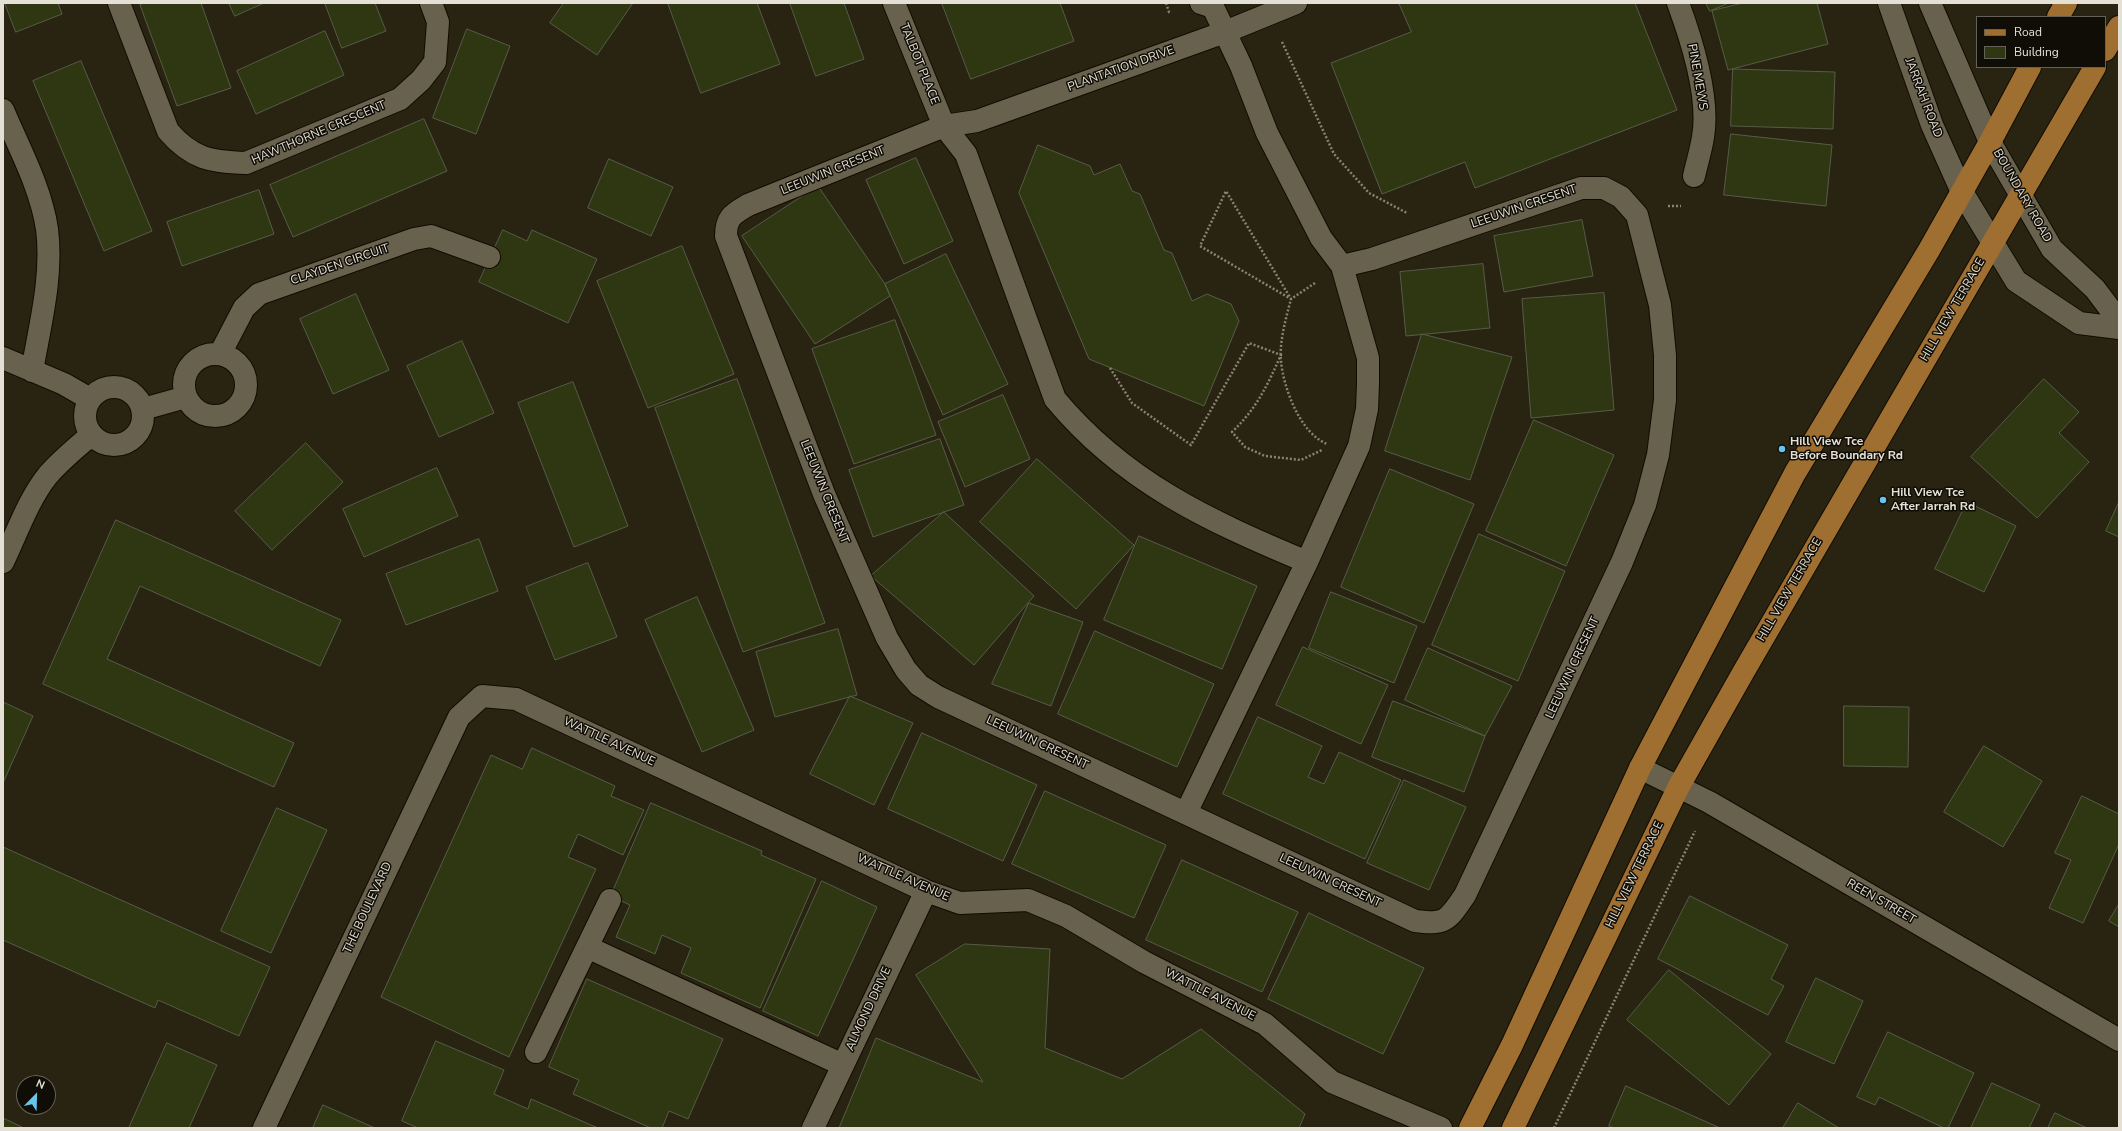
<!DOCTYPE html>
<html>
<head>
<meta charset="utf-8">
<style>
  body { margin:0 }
  #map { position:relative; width:2122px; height:1131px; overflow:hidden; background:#292312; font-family:"Nunito Sans",sans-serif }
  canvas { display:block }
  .frame { position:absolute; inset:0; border:4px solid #e4e0d5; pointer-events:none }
  .legend { position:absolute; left:1976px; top:16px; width:130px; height:52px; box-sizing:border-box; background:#0f0d06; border:1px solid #646159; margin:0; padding:5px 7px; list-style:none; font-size:12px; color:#e4e0d5 }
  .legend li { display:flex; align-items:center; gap:8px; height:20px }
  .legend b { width:20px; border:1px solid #646159 }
  .north { position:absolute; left:16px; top:1075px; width:40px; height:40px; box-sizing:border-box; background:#0f0d06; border:1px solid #646159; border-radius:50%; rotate:23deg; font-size:11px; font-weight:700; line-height:16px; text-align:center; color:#e4e0d5 }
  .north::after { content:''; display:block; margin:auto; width:14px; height:18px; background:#66c4ef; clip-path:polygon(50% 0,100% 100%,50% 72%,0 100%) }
</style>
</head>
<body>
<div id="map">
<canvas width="2122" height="1131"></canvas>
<div class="frame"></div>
<ul class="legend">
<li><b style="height:5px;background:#9f6e31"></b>Road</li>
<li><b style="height:11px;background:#2f3712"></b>Building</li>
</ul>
<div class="north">N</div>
</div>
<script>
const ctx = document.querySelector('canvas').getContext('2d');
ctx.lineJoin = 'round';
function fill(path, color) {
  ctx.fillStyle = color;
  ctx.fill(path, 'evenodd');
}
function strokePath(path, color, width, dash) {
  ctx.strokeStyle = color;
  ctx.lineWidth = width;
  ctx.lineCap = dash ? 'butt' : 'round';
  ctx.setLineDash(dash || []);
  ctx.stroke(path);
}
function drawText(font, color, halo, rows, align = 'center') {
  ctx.font = font + ' "Nunito Sans",sans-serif';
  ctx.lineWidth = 3;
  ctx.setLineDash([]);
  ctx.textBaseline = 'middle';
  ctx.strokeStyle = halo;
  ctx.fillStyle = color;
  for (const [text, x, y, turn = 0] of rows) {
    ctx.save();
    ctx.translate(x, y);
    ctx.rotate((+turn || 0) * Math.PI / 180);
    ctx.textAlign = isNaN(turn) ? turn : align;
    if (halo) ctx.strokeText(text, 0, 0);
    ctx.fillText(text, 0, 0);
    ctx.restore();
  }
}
const building = new Path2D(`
  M5,3H58L62,14L16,32Z
  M145,3H201L231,88L177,106L140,5Z
  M229,3H264L235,16Z
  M325,3H375L386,31L342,48Z
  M564,3H633L597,55L550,23Z
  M668,3H757L780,64L701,93Z
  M790,3H844L864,59L816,76Z
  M942,3H1060L1074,41L971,79Z
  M1399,3H1635L1677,110L1475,188L1465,162L1382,194L1331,63L1411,32Z
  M1706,3H1729L1710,11Z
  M1743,3H1817L1828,44L1728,70L1712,11Z
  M467,29L510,46L476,134L433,118Z
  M325,31L344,75L256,114L237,71Z
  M81,61L152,231L104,251L33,81Z
  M1733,69L1835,72L1833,129L1731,126Z
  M424,119L447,171L293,237L270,185Z
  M1731,134L1832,145L1826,206L1724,195Z
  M1038,145L1090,166L1094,175L1120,164L1132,191L1140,194L1164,250L1172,253L1192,301L1207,294L1231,304L1239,321L1204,406L1089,359L1019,193Z
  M916,158L953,241L904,264L866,180Z
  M609,159L673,187L651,236L588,208Z
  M818,186L885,284L890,296L815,344L742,236Z
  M259,190L274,234L182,266L167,222Z
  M1582,220L1593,276L1504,292L1494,236Z
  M503,230L527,241L532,230L597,259L568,323L479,282Z
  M682,246L734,374L648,408L597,281Z
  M946,254L1008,384L943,415L885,284Z
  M1483,264L1490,328L1406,336L1400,272Z
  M1604,293L1614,410L1531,418L1522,299Z
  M356,294L389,370L333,394L300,319Z
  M895,320L936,435L854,464L812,349Z
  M1422,334L1512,357L1470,480L1385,451Z
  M462,341L494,413L439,437L407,366Z
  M737,379L825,623L743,652L655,408Z
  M2044,379L2079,412L2059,433L2089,462L2037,518L1971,457Z
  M573,382L628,526L574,547L518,403Z
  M1003,395L1030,459L965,487L938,422Z
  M1534,420L1614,455L1566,566L1486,531Z
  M940,439L964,505L873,537L849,470Z
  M306,443L343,482L272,550L235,511Z
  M1037,459L1134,545L1076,609L980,522Z
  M437,468L458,516L364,557L343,509Z
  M1390,469L1474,504L1424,623L1341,587Z
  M1967,502L2016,526L1984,592L1935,569Z
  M2119,502V537L2106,531Z
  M944,512L1034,596L974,665L871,576Z
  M116,520L341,620L320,666L140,586L107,659L294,743L274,787L43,684Z
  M1479,534L1565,571L1518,681L1432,645Z
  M1139,536L1257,586L1222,669L1104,620Z
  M479,539L498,591L406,625L386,574Z
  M588,563L617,637L555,660L526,587Z
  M1331,592L1417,626L1394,683L1309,648Z
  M697,597L754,730L702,752L645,620Z
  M1029,603L1083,622L1051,706L992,684Z
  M838,629L857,695L775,717L756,652Z
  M1095,631L1214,684L1177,767L1058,714Z
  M1303,647L1388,685L1361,744L1276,705Z
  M1428,648L1512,686L1485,736L1405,700Z
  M850,696L913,723L874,805L810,774Z
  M1393,701L1485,736L1464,792L1372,757Z
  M3,702L33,716L3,783Z
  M1844,706L1909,707L1908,767L1844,766Z
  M1258,717L1322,746L1308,777L1324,784L1339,752L1401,780L1365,859L1223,794Z
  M922,733L1037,785L1003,861L888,809Z
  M1984,746L2042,781L2003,847L1944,812Z
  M532,748L615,786L611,796L644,810L623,855L578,834L568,857L596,869L509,1057L381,997L491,755L522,769Z
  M1404,780L1466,807L1429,890L1367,863Z
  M1045,791L1166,845L1134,918L1012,864Z
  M2082,796L2119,814V844L2083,923L2049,908L2071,860L2055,853Z
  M651,803L762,851L761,855L816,879L760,1008L681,973L691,948L662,935L655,954L616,937L630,905L611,896Z
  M277,808L327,830L271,953L221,931Z
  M3,847L270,967L239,1036L158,1000L155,1008L3,940Z
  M1182,860L1298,912L1262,992L1146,940Z
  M822,881L877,907L818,1036L763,1011Z
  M1690,896L1788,945L1771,979L1784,986L1768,1015L1658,959Z
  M2119,904V927L2109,921Z
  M1309,913L1424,968L1383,1054L1268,999Z
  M965,944L1050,949L1045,1048L1122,1079L1201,1029L1305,1114L1299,1128H839L876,1038L983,1082L916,975Z
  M1669,970L1771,1054L1729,1105L1627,1020Z
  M1816,978L1863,1001L1834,1064L1786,1042Z
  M587,979L723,1039L688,1119L669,1111L662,1128H651L573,1094L579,1080L549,1067Z
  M1888,1032L1974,1073L1948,1128H1944L1879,1097L1875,1105L1857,1097Z
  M436,1041L504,1070L494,1094L528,1109L531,1099L598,1128H418L402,1121Z
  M167,1043L217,1065L189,1128H129Z
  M1992,1083L2040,1105L2029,1128H1971Z
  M1626,1086L1720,1128H1614L1609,1126Z
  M1798,1103L1839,1128H1783Z
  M323,1105L375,1128H313Z
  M2055,1113L2087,1128H2048Z
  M3,1118L24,1128H3Z`);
const path = new Path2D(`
  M1166,3L1169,12L1171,11
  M1282,42L1334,154L1369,193L1407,213
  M1668,206H1681
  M1315,283L1291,299L1200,246L1226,191L1291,299C1286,318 1279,342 1281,362C1284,389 1300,433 1327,444
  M1110,368L1132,403L1191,445L1249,343L1281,355C1267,386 1257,408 1232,432L1245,447L1265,456L1301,460L1322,450
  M1554,1128L1695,831`);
const minor = new Path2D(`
  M119,3L168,131C192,159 211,162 246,163L400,99L421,80L435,62L438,22L431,3
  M894,3L944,126L966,154L1055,399C1124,482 1209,521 1307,562
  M1296,3L1225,32L977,121L944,126L748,205C733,214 726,217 726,236L824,494L887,638L906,670L919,685L938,697L1415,921C1446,925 1448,920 1465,895L1622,562L1645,505L1658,455L1665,400V355L1660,305L1637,215L1621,197L1604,188H1581L1372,259L1342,266
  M1678,3C1692,41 1710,97 1703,137C1701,150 1697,163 1694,176
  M1889,3L1932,125L1962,192L2016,281L2079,323L2119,328
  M1930,3L1990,142L2020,194L2052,249L2095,289L2119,321
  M3,110C19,148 41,188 47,229C53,276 40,325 32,371
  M220,354L244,308L259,294L414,239L431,236L489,257
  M184 385a31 31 0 1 1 62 0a31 31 0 1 1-62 0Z
  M3,358L64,384L90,399
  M85 416a29 29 0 1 1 58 0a29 29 0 1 1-58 0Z
  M143,409L186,397
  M3,562C17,533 28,500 48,475C61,460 76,448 91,435
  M1640,768L1709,802L2119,1040
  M1186,813L1307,562L1359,446L1367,409L1368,384V358L1342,266L1321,238L1267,133L1241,66L1213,7L1201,3
  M587,947L843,1065
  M536,1052L610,900
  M264,1128L459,717L482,696L516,699L926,891L960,903L1028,900L1066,916L1144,962L1265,1024L1332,1082L1441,1128
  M813,1128L926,891`);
const major = new Path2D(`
  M2058,17L2066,3
  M2105,50L2119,27
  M1470,1128L1512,1045L1640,768L1673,705L1795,473L1929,250L1990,142L2030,67
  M1513,1128L1679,786L1744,671L2095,67`);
const markers = [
  [1782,449,4,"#66c4ef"],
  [1883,500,4,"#66c4ef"]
];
const streetNames = [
  ["TALBOT PLACE",919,64,68],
  ["PLANTATION DRIVE",1121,69,-20],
  ["PINE MEWS",1697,77,80],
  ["JARRAH ROAD",1923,98,69],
  ["HAWTHORNE CRESCENT",319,133,-23],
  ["LEEUWIN CRESENT",833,171,-22],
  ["BOUNDARY ROAD",2022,196,60],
  ["LEEUWIN CRESENT",1524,207,-19],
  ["CLAYDEN CIRCUIT",340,265,-19],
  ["HILL VIEW TERRACE",1953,310,-60],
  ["LEEUWIN CRESENT",824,492,68],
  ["HILL VIEW TERRACE",1790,590,-60],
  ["LEEUWIN CRESENT",1573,668,-65],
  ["WATTLE AVENUE",609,742,25],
  ["LEEUWIN CRESENT",1037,743,25],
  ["HILL VIEW TERRACE",1635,875,-64],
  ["WATTLE AVENUE",903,878,24],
  ["LEEUWIN CRESENT",1330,881,25],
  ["REEN STREET",1881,902,30],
  ["THE BOULEVARD",368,908,-65],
  ["WATTLE AVENUE",1210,995,27],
  ["ALMOND DRIVE",869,1009,-65]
];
const poiNames = [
  ["Hill View Tce",1790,442],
  ["Before Boundary Rd",1790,456],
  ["Hill View Tce",1891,493],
  ["After Jarrah Rd",1891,507]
];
fill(building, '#2f3712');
strokePath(building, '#575c48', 1);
strokePath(minor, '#120c00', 24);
strokePath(major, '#120c00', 24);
strokePath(path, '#888375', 2.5, [2, 2]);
strokePath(minor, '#68614e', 22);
strokePath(major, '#9f6e31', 22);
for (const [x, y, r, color] of markers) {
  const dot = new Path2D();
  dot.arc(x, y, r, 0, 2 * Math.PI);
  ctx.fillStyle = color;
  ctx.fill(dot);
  strokePath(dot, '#0f0d06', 1.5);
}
drawText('12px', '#e4e0d5', '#0f0d06', streetNames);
drawText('bold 12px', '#e4e0d5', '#0f0d06', poiNames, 'left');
</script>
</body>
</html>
